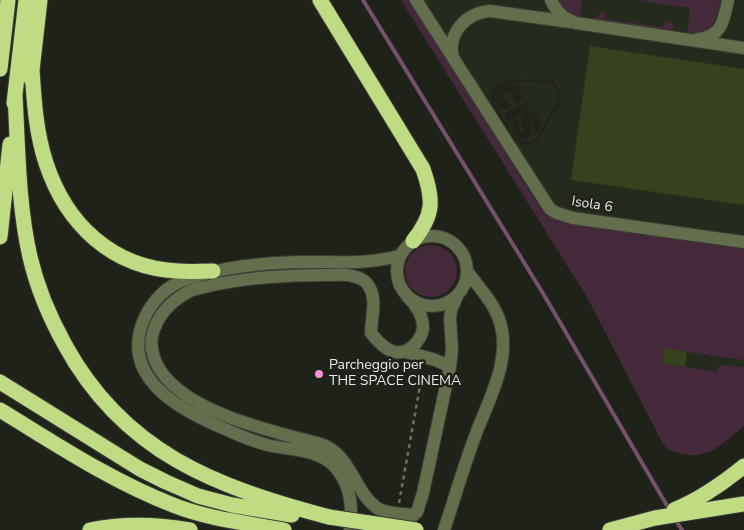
<!DOCTYPE html>
<html>
<head>
<meta charset="utf-8">
<style>
  body { margin:0 }
  canvas { display:block; background:#1f2219 }
</style>
</head>
<body>
<canvas width="744" height="530"></canvas>
<script>
const ctx = document.querySelector('canvas').getContext('2d');
ctx.lineJoin = 'round';
function fill(path, color) {
  ctx.fillStyle = color;
  ctx.fill(path, 'evenodd');
}
function strokePath(path, color, width, dash) {
  ctx.strokeStyle = color;
  ctx.lineWidth = width;
  ctx.lineCap = dash ? 'butt' : 'round';
  ctx.setLineDash(dash || []);
  ctx.stroke(path);
}
function drawText(font, color, halo, rows, align = 'center') {
  ctx.font = font + ' "Nunito Sans",sans-serif';
  ctx.lineWidth = 5;
  ctx.setLineDash([]);
  ctx.textBaseline = 'middle';
  ctx.strokeStyle = halo;
  ctx.fillStyle = color;
  for (const [text, x, y, turn = 0] of rows) {
    ctx.save();
    ctx.translate(x, y);
    ctx.rotate((+turn || 0) * Math.PI / 180);
    ctx.textAlign = isNaN(turn) ? turn : align;
    if (halo) ctx.strokeText(text, 0, 0);
    ctx.fillText(text, 0, 0);
    ctx.restore();
  }
}
const built = new Path2D(`
  M401,0H744V426L711,452L692,456L673,452L667,449L663,444L588,299ZM544,79L552,81L558,87L560,95L559,104L538,140L530,144H522L512,137L494,109L491,100L492,91L497,84L506,80Z
  M545,81L554,86L557,91L558,97L556,104L536,139L528,142L519,140L514,136L495,105L494,92L500,85L507,82ZM510,83L520,88L522,98L519,103L517,104L513,100L514,96L512,92L504,93L502,99L509,103L511,108L509,110H505L496,104L495,95L499,87L505,84ZM525,102L529,104V109L510,121L506,120L505,117L506,114ZM525,112H530L536,114L540,121L541,128L540,131L536,132L531,122L529,120L531,135L529,138L522,140L515,135L512,124L513,120H517L519,121L520,130L522,132H524L520,119Z`);
const green = new Path2D(`
  M401,0H411L533,197L545,212L564,221L744,248V360L664,349L662,363L716,372L719,366L721,365L744,367V426C725,441 709,460 683,454C674,452 669,451 663,444L588,299Z
  M556,0H582L580,18L566,14Z
  M642,0H720C717,21 712,35 687,34L690,8L642,1Z
  M604,11H606L605,19L663,27L665,22L670,21L673,23L674,27L669,31L593,19Z
  M405 271a26 26 0 1 1 52 0a26 26 0 1 1-52 0Z`);
const stream = new Path2D(`
  M363,0L544,295L669,509
  M675,519L682,530`);
const building = new Path2D(`
  M590,46L744,69V205L571,180Z
  M664,348L687,352L685,367L662,363Z`);
const path = new Path2D(`
  M399,503L423,369`);
const minor = new Path2D(`
  M416,0L550,209L557,213L573,218L744,242
  M551,0C556,12 564,19 576,23L744,48
  M698,39C722,36 724,21 728,0
  M453,58C447,33 466,13 490,11L570,22
  M397 271a35 35 0 1 1 70 0a35 35 0 1 1-70 0Z
  M407,296C415,304 423,315 423,327C423,334 418,342 412,347C396,360 382,347 371,333C371,319 378,298 368,285C365,280 358,277 352,276C344,274 334,275 326,275C288,275 251,277 213,285C205,287 195,288 188,292C170,302 156,317 152,337C150,346 153,355 156,363C179,411 270,431 317,443C351,451 353,491 377,508C387,514 403,514 414,515L417,512L423,493L450,367L452,349L450,319L451,310L458,294
  M405,352C420,356 436,358 450,367
  M350,530C353,507 351,484 334,466C318,449 289,450 267,445C253,441 238,435 225,429C180,410 119,378 144,319C152,301 167,285 187,279C226,266 268,262 309,262C342,262 367,264 399,256
  M444,530C454,500 463,469 474,439C487,402 512,362 500,322C494,302 478,287 467,271`);
const highway = new Path2D(`
  M320,0L423,169C434,200 434,215 413,241
  M0,69L8,0
  M32,69C34,101 36,133 46,163C66,224 112,268 178,271C190,272 201,271 213,271
  M31,79L40,0
  M15,95C18,149 18,204 30,257C37,287 50,318 65,345C124,453 216,487 329,517
  M14,103L26,0
  M0,237L10,144
  M0,382L140,469L166,482L198,496L232,505L292,515
  M0,410C56,444 111,481 173,505C208,519 247,523 284,530
  M674,510C700,499 722,484 744,466
  M90,530C124,523 156,524 190,530
  M610,530L655,518L744,504`);
const highwayBridge = new Path2D(`
  M329,517L416,530`);
const markers = [
  [319,374,5,"#f591d2"]
];
const streetNames = [
  ["Isola 6",592,205,9]
];
const poiNames = [
  ["Parcheggio per",329,366],
  ["THE SPACE CINEMA",329,382]
];
fill(built, '#252b1c');
fill(green, '#432939');
strokePath(stream, '#765269', 4);
fill(building, '#36411e');
strokePath(minor, '#3b3e35', 14);
strokePath(highway, '#3b3e35', 17);
strokePath(path, '#6d6f67', 2.5, [4, 4]);
strokePath(minor, '#626e4c', 12);
strokePath(highway, '#bfdc84', 15);
strokePath(highwayBridge, '#3b3e35', 17, []);
strokePath(highwayBridge, '#bfdc84', 15);
for (const [x, y, r, color] of markers) {
  const dot = new Path2D();
  dot.arc(x, y, r, 0, 2 * Math.PI);
  ctx.fillStyle = color;
  ctx.fill(dot);
  strokePath(dot, '#1f2219', 2);
}
drawText('14px', '#e8eae4', '#1f2219', streetNames);
drawText('14px', '#e8eae4', '#1f2219', poiNames, 'left');
</script>
</body>
</html>
